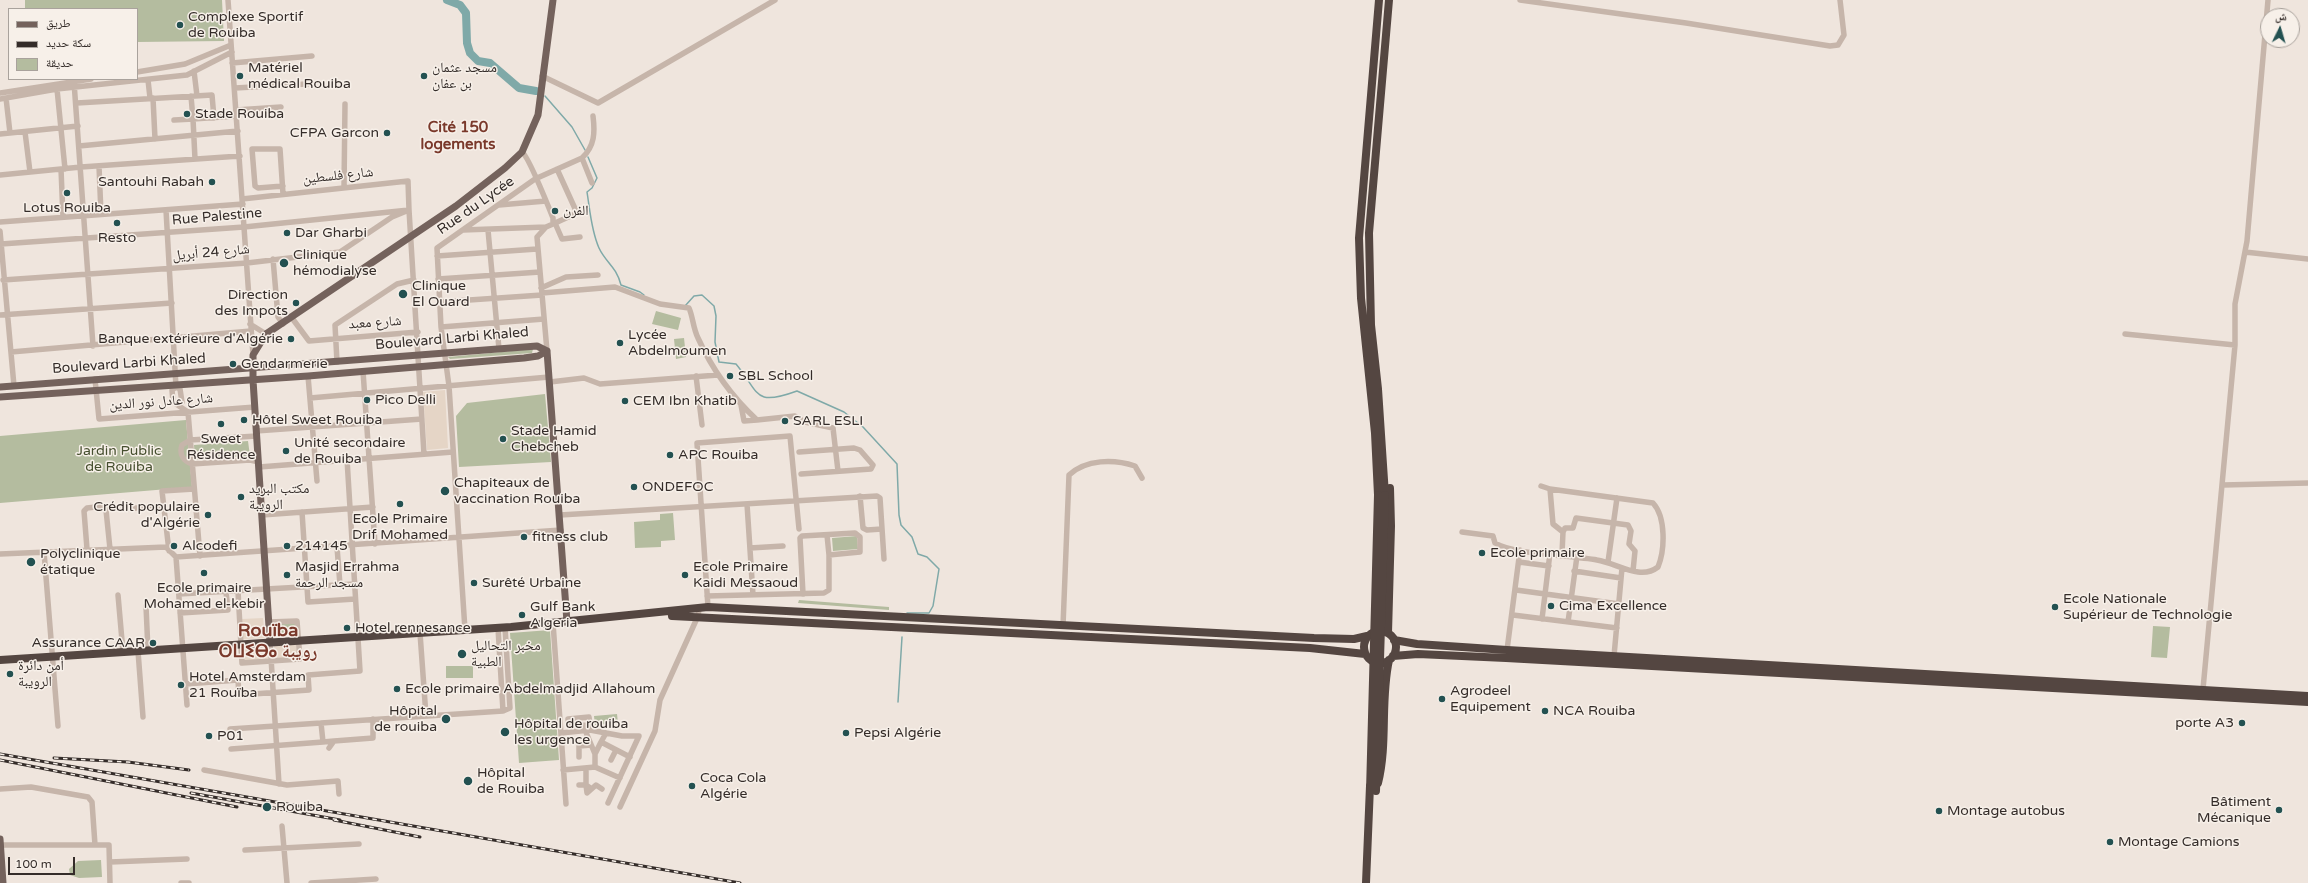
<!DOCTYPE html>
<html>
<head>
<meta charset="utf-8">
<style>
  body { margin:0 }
  #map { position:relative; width:2308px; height:883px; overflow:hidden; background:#efe5dd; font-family:"Varela Round","Noto Naskh Arabic",sans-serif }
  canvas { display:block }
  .legend { position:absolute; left:8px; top:8px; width:130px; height:72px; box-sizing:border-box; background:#f7f0e9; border:1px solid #a9a29c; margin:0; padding:5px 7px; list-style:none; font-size:12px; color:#342c29 }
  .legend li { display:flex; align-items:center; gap:8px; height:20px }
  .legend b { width:20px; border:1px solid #a9a29c }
  .north { position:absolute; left:2260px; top:8px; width:40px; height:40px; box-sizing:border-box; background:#f7f0e9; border:1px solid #a9a29c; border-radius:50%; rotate:5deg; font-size:11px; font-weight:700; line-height:16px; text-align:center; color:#342c29 }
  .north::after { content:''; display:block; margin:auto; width:14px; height:18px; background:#235151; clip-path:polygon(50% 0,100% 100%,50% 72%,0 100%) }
  .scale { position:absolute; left:8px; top:857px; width:67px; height:18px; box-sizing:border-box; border:2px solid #342c29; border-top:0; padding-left:5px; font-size:12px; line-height:14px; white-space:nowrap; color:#342c29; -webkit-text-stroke:3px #f7f0e9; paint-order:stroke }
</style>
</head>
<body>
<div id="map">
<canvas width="2308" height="883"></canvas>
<ul class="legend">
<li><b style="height:5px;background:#74625c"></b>طريق</li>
<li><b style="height:5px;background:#342c29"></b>سكة حديد</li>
<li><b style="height:11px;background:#b4bc9f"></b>حديقة</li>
</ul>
<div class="north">ش</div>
<div class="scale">100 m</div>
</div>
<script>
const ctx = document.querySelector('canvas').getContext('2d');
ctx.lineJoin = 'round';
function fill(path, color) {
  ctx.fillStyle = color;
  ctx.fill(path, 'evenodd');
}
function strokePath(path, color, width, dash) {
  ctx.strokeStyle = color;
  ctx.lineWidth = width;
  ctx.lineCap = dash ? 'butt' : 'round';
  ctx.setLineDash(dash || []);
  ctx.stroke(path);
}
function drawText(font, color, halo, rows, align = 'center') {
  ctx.font = font + ' "Varela Round","Noto Naskh Arabic","Noto Sans Tifinagh",sans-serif';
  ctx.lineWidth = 3;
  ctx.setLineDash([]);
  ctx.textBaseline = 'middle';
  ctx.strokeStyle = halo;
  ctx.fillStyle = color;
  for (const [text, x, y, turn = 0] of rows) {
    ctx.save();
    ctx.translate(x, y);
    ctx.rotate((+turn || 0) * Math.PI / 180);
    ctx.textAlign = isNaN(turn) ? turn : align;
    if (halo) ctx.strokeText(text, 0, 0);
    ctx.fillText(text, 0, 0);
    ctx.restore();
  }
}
const green = new Path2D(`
  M25,0H222L224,41L137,42V9H25Z
  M656,311L681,318L678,330L652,324Z
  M684,338L686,357L676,359L674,339Z
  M533,349L532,353L450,359L448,357Z
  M545,394L551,462L459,467L456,416L467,403Z
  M186,420L192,487L0,503V436Z
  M248,441L250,456L195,460L194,445Z
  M673,513L675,540L661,541V547L635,548L634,522L660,520V514Z
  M857,536L858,549L833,551L832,538Z
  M799,600L889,607V610L798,603Z
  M295,622L296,633L272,635V624Z
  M2153,626L2170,627L2167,658L2151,657Z
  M550,630L559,760L519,763L510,633Z
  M446,666H473V678H446Z
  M617,714L618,723L595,725L594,716Z
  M101,860L102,877L79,878L70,875L69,869L78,861Z`);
const plaza = new Path2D(`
  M445,390L448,448L427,450L423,392Z
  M263,618L265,638L243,639L242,619Z
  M297,644L298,658L275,659L274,645Z
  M267,645L268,659L244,661L243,647Z`);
const stream = new Path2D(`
  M545,96L572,127L585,150
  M588,157L597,178L592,188L587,192C590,210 591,230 599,248C606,263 616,266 621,285L640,292L644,295
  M685,306L694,296L702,295L714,306L716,316L715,342L719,362L736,364C760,393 753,407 797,391L844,412L863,427L897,464L899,515L901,525L912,537L918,554L927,557L939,569L933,606L929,613H907
  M898,702L902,637`);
const river = new Path2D(`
  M447,0L460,5L466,13L467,43L470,53L478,61L490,63L519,88L536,91`);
const minor = new Path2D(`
  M228,0L253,355
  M1520,0L1686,23L1830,46L1838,45L1844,35L1840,0
  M232,63L312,56
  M194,71L197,96
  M137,72L185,64L231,45
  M542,76L598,103L775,0
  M148,80L150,98
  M74,82L93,346
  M235,88L307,84
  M57,89L65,169
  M0,93L91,79
  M6,98L10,133
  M153,98L155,139
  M0,99L57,89L187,75L232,52
  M77,103L212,95L214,118
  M236,110L281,107
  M174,120L193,119L191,96
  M25,132L30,172
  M0,134L78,126
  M79,146L238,131
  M522,152C528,156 549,208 553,218V224L546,227L537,237L547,351
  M582,158L592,183
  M195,159L193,119L237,116
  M99,166L101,214
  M61,169L63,217
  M0,175L81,167L240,156
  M283,186L258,188L255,186L252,149H280L283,194
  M344,188L345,104
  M499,205L546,201
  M166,210L176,387
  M0,222L243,204
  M555,223L562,239L580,237
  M553,224L577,213L557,169
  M463,230L546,227
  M488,230L499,349
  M0,231L14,386
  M1,244L244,227L409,210L424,454
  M2245,252L2308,259
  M437,256L537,249
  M273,259L278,317L283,324
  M438,279L540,272
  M3,280L247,263L340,252L392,217L409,210L408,181L242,199
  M541,288L566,277L598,275
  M542,293L615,287L660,304L689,308C693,317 693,328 698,338C712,369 732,397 757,420L795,416L805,422L833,428L838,471
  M440,302L542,295
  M0,315L172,303
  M292,318L309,341L418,332
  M250,324L266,334
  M441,327L544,319
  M2125,334L2235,345
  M11,352L251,331
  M337,362L335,325L397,284L414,280
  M363,371L375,544
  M308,376L317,481
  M696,376L702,425
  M95,379L99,419L255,407
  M550,382L584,378L600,384L718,375
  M310,398L549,377
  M177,404L182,402L180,389L176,387L172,390L173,402L188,412L200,556
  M741,405L744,421L757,420
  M256,431L422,419
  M257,436L190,440L182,445C179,454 183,461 192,464L250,460L259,462
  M799,452L854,448L860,450L873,465L871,469L801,474
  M259,467L453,452
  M2223,485L2308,483
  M1541,486L1550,489L1553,524L1563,532L1562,554
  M860,496L863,528L867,530L882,529
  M747,504L753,595
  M123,509L164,506
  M302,512L308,602L355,599
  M262,515L373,507
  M560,515L877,496L880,498L884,559
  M1462,532L1493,536L1495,543C1515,555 1571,555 1597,560C1617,563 1640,581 1658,567C1665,550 1666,517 1653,503L1550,489
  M1563,532L1565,528H1573L1576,518L1628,525L1631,531L1629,544L1635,551L1633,571
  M337,547L340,585
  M750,548L783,546
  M87,549L84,511L87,508L104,506L106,510L110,549
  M169,551L162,491L194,489
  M44,552L58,726
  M0,554L166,547L176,557L187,705
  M176,557L561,530
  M1519,562L1549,566
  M1608,562L1617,498
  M1574,571L1621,578
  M1516,590L1619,604
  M238,591L242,663L300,659L297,621L269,622
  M179,594L354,584
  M803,594L800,538L802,536L855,533L860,537V552L829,555L827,535
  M118,595L123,652
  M707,596L824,593L829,590V555
  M146,606L148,651
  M708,607L697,443L790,436L799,529
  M180,613L228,610L226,592
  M1513,615L1617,628
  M1542,619L1550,553
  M1568,622L1577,556
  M553,623L566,804
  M1063,626L1069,475C1086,459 1114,459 1135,466L1142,478
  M498,628L503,711
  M465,630L449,386L441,327L437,248L535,179L582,158C595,146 595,132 593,116
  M420,633L426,716
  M270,642L279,784
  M1507,650L1520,550
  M138,651L143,717
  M1614,656L1622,568
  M186,684L238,680L239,695L309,690L308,675L360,671L347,459
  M2203,689L2235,345V304L2247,241L2268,0
  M589,717L590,725L569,726L568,719Z
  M321,723L323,742L334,741
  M230,729L503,711L510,708L505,627
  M585,730L595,754
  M561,733L590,730L622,736H639L608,803
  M606,733L601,742L630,757
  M329,748L334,741L373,738V719
  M231,749L323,742
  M579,757V746L591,745
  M611,760L616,750
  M595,767V754L601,742
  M586,768V785L589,787
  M204,770L287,785L338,781L339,794
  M563,770L595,767L620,778
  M579,785H586L587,793L596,785L602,789
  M0,789L31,787L88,797L92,802L95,845
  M620,807L655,731L660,700L698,616L699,609
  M282,826L287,883
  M0,845H109L110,883
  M245,850L359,844
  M110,862L187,859
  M181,883H189
  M311,883L376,879`);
const major = new Path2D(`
  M547,351L567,622
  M0,387L537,346L547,351
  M0,397L308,376L524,358L538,356L547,351
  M270,642L253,380V355L266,334L456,206L505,168L522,152L538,115L553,0
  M0,839L3,883`);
const highway = new Path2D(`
  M1378,495L1375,433L1361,298L1359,238L1379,0
  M1385,495L1378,389L1371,325L1369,233L1389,0
  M672,616L1310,648L1365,654
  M1364 647a16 16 0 1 1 32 0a16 16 0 1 1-32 0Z
  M1388,633L1391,526L1390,488
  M1394,640L1417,644L1507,650L2308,696
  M1393,656L1418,654L1506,658L2308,702
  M0,660L511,627L708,607L1314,638L1354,639L1367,636
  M1378,783C1388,743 1380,700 1389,660
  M1366,883L1370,786`);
const rail = new Path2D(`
  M0,754L740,883
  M54,758L128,762L189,770
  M0,760L237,807
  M191,793L340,820
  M334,820L420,837`);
const highwayBridge = new Path2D(`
  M1370,791L1378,495
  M1376,791L1385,495`);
const markers = [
  [180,25,4,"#235151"],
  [240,76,4,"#235151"],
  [424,76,4,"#235151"],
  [187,114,4,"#235151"],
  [387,133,4,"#235151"],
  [212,182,4,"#235151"],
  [67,193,4,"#235151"],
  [555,211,4,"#235151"],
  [117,223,4,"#235151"],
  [287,233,4,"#235151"],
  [284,263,5,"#235151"],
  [403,294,5,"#235151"],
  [296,303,4,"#235151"],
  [291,339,4,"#235151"],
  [620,343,4,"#235151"],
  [233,364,4,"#235151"],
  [730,376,4,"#235151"],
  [367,400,4,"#235151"],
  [625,401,4,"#235151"],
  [244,420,4,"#235151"],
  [785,421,4,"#235151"],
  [221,424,4,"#235151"],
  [503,439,4,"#235151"],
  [286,451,4,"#235151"],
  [670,455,4,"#235151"],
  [634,487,4,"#235151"],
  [445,491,5,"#235151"],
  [241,497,4,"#235151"],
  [400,504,4,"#235151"],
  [208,515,4,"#235151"],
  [524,537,4,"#235151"],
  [174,546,4,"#235151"],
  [287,546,4,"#235151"],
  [1482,553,4,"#235151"],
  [31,562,5,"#235151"],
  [204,573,4,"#235151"],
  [287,575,4,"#235151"],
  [685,575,4,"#235151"],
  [474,583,4,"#235151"],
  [1551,606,4,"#235151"],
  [2055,607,4,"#235151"],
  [522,615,4,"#235151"],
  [347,628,4,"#235151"],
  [153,643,4,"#235151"],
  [462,654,5,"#235151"],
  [10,674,4,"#235151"],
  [181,685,4,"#235151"],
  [397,689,4,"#235151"],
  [1442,699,4,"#235151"],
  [1545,711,4,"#235151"],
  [446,719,5,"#235151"],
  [2242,723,4,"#235151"],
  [505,732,5,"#235151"],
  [846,733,4,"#235151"],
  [209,736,4,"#235151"],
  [468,781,5,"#235151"],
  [692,786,4,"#235151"],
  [267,807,5,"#235151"],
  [2279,810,4,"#235151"],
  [1939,811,4,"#235151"],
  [2110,842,4,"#235151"]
];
const poiNames = [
  ["Complexe Sportif",188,17],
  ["de Rouiba",188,33],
  ["Matériel",248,68],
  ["médical Rouiba",248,84],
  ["مسجد عثمان",432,68],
  ["بن عفان",432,84],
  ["Stade Rouiba",195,114],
  ["CFPA Garcon",379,133,"right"],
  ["Santouhi Rabah",204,182,"right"],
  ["Lotus Rouiba",67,208,"center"],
  ["الفرن",563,211],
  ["Dar Gharbi",295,233],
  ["Resto",117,238,"center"],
  ["Clinique",293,255],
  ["hémodialyse",293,271],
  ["Clinique",412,286],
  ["El Ouard",412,302],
  ["Direction",288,295,"right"],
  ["des Impots",288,311,"right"],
  ["Lycée",628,335],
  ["Abdelmoumen",628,351],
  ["Banque extérieure d'Algérie",283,339,"right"],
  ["Gendarmerie",241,364],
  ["SBL School",738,376],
  ["Pico Delli",375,400],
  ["CEM Ibn Khatib",633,401],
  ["Hôtel Sweet Rouiba",252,420],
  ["SARL ESLI",793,421],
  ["Stade Hamid",511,431],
  ["Chebcheb",511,447],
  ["Sweet",221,439,"center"],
  ["Résidence",221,455,"center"],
  ["Unité secondaire",294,443],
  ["de Rouiba",294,459],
  ["APC Rouiba",678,455],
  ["Chapiteaux de",454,483],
  ["vaccination Rouiba",454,499],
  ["ONDEFOC",642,487],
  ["مكتب البريد",249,489],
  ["الرويبة",249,505],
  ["Crédit populaire",200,507,"right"],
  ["d'Algérie",200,523,"right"],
  ["Ecole Primaire",400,519,"center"],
  ["Drif Mohamed",400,535,"center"],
  ["fitness club",532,537],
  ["Alcodefi",182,546],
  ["214145",295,546],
  ["Ecole primaire",1490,553],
  ["Polyclinique",40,554],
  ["étatique",40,570],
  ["Masjid Errahma",295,567],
  ["مسجد الرحمة",295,583],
  ["Ecole Primaire",693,567],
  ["Kaidi Messaoud",693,583],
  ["Surêté Urbaine",482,583],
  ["Ecole primaire",204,588,"center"],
  ["Mohamed el-kebir",204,604,"center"],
  ["Ecole Nationale",2063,599],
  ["Supérieur de Technologie",2063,615],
  ["Cima Excellence",1559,606],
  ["Gulf Bank",530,607],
  ["Algeria",530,623],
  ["Hotel rennesance",355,628],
  ["Assurance CAAR",145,643,"right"],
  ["مخبر التحاليل",471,646],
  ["الطبية",471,662],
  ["أمن دائرة",18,666],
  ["الرويبة",18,682],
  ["Hotel Amsterdam",189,677],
  ["21 Rouïba",189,693],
  ["Ecole primaire Abdelmadjid Allahoum",405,689],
  ["Agrodeel",1450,691],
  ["Equipement",1450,707],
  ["Hôpital",437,711,"right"],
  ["de rouiba",437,727,"right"],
  ["NCA Rouiba",1553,711],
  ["porte A3",2234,723,"right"],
  ["Hôpital de rouiba",514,724],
  ["les urgence",514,740],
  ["Pepsi Algérie",854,733],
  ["P01",217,736],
  ["Hôpital",477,773],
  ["de Rouiba",477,789],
  ["Coca Cola",700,778],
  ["Algérie",700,794],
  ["Bâtiment",2271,802,"right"],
  ["Mécanique",2271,818,"right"],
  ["Rouiba",276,807],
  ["Montage autobus",1947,811],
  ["Montage Camions",2118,842]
];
const streetNames = [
  ["شارع فلسطين",338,176,-6],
  ["Rue du Lycée",476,206,-35],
  ["Rue Palestine",217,217,-5],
  ["شارع 24 أبريل",211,253,-5],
  ["شارع معبد",375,323,-4],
  ["Boulevard Larbi Khaled",452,339,-5],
  ["Boulevard Larbi Khaled",129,364,-4],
  ["شارع عادل نور الدين",161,402,-4]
];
const parkNames = [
  ["Jardin Public",119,451],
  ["de Rouiba",119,467]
];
const neighbourhoodNames = [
  ["Cité 150",458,128],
  ["logements",458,145]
];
const districtNames = [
  ["Rouïba",268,631],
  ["ⵔⵡⵉⴱⴰ رويبة",268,652]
];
fill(green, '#b4bc9f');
fill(plaza, '#e5d5c6');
strokePath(stream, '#7fa9a8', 1.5);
strokePath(river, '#7fa9a8', 8);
strokePath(minor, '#c6b5aa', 5.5);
strokePath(major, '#74625c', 7);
strokePath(highway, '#544641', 8);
strokePath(rail, '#342c29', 3);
strokePath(rail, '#f7f0e9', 1.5, [4.5]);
strokePath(highwayBridge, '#544641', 8);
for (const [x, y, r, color] of markers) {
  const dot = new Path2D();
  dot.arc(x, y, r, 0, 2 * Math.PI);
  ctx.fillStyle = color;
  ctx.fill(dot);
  strokePath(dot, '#f7f0e9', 1.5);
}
drawText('14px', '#342c29', '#f7f0e9', poiNames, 'left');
drawText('14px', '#342c29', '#f7f0e9', streetNames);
drawText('14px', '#464f2f', '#f7f0e9', parkNames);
drawText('bold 15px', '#7a392b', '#f7f0e9', neighbourhoodNames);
drawText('bold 18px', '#7a392b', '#f7f0e9', districtNames);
</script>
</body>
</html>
